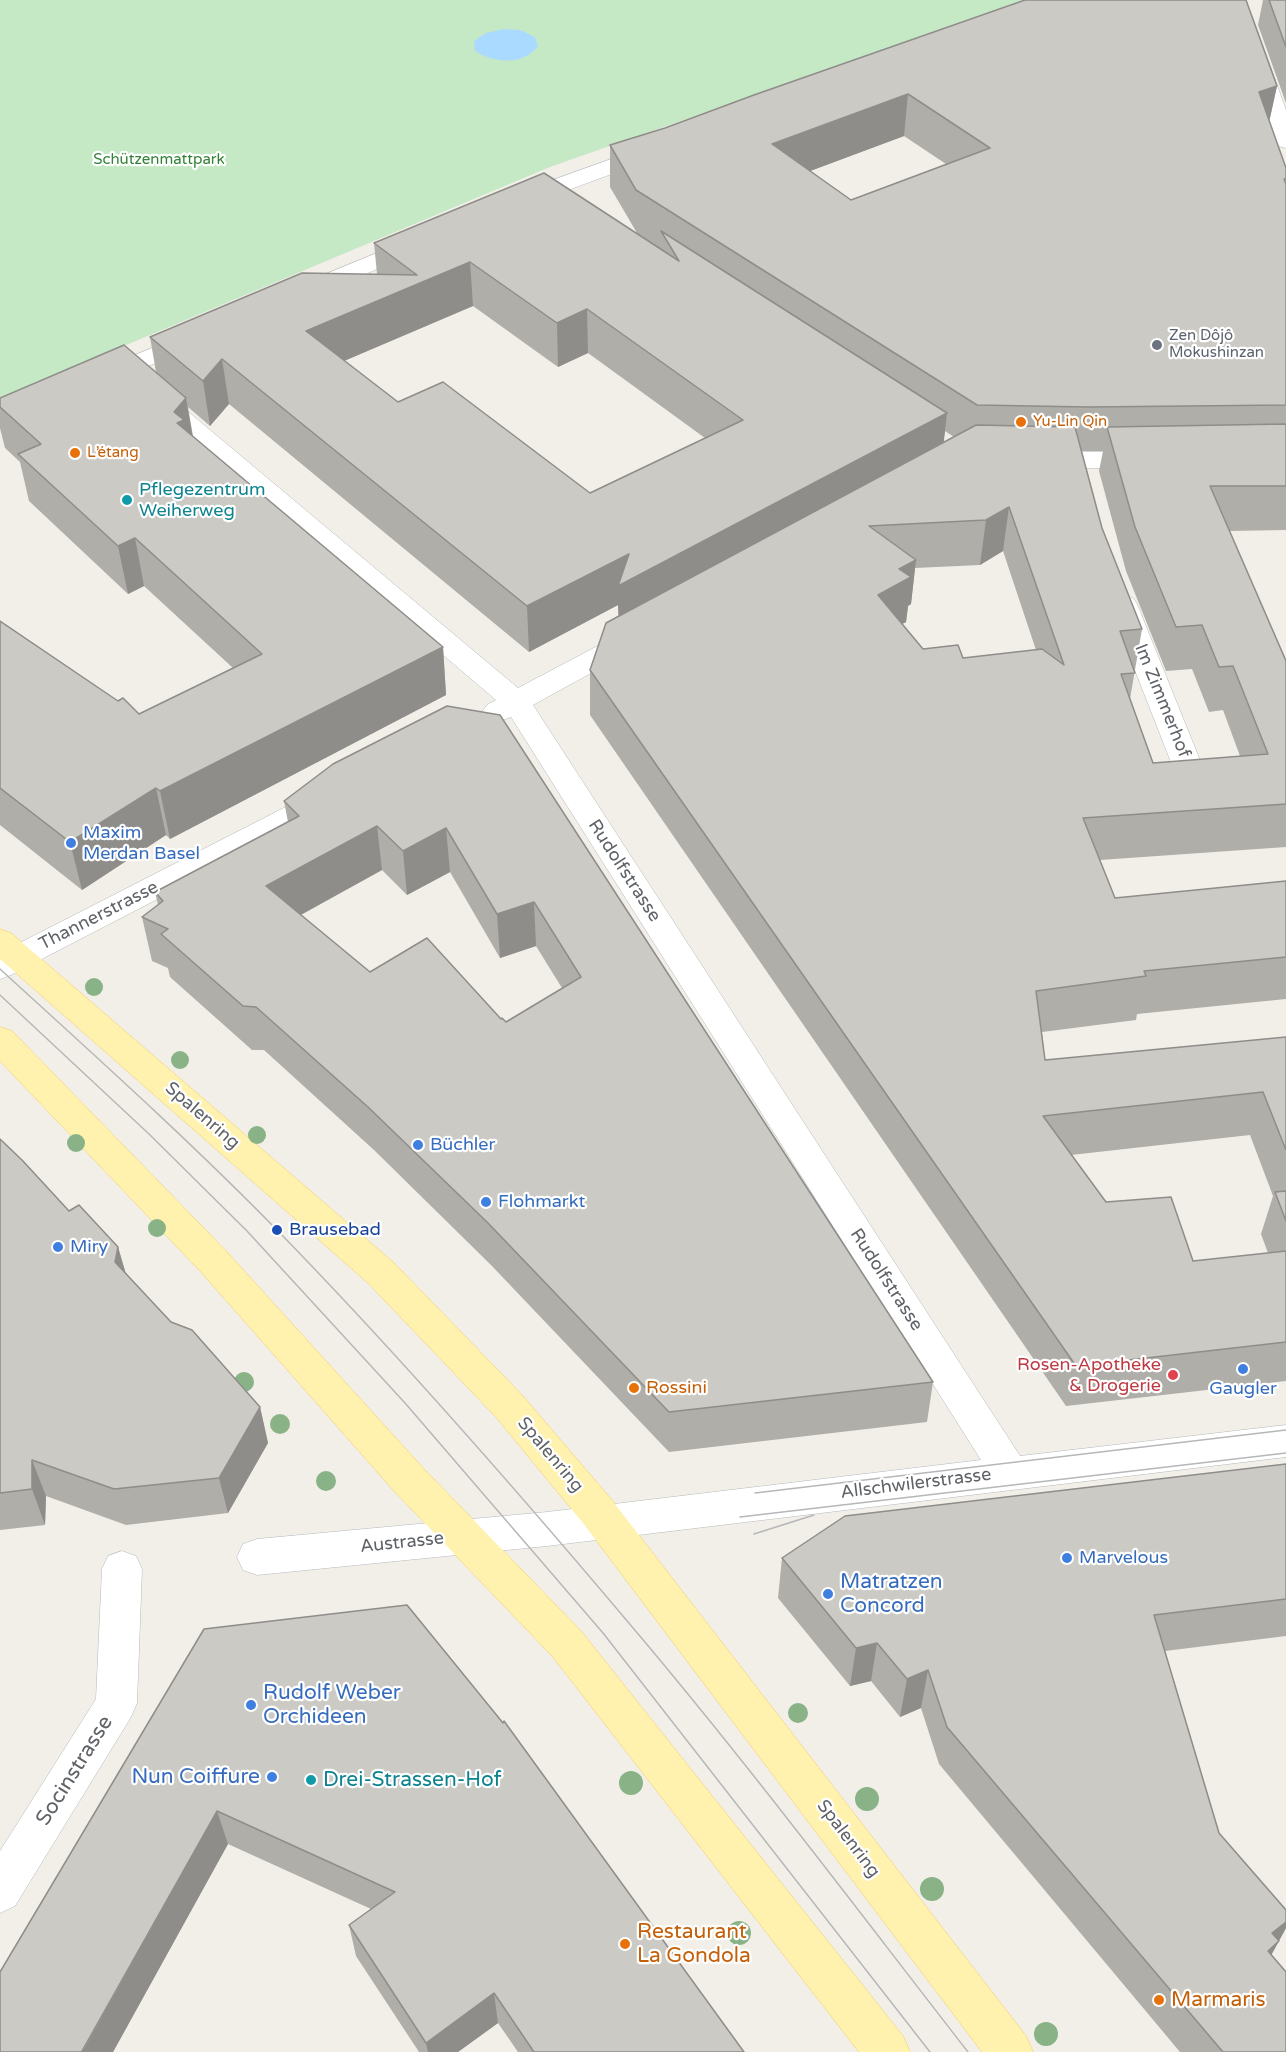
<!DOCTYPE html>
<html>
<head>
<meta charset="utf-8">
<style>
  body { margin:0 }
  canvas { display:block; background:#f1efe8 }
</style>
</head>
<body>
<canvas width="1286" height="2052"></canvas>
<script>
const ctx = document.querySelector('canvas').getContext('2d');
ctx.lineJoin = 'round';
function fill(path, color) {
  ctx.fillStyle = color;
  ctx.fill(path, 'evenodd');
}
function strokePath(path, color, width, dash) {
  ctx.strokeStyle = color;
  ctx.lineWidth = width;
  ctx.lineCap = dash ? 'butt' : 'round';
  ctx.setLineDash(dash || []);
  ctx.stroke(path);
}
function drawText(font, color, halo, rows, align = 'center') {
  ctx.font = font + ' "Varela Round",sans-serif';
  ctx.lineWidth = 4.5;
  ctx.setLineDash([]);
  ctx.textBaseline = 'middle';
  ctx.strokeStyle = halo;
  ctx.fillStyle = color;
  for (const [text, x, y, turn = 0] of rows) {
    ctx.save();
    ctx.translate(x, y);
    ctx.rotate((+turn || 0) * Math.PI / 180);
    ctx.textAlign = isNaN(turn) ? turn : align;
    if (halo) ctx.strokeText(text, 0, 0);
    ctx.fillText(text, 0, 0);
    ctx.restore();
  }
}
const green = new Path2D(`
  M0,0H1024L550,167L0,398Z`);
const water = new Path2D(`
  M504,29L520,30L535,37L538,46C524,66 493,63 475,51L474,41L486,33Z`);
const street = new Path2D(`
  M1224,0H1244L1252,16L1286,110V148L1278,146L1275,141L1232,16Z
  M158,391L167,394L518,688L624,632L634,629L644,632L648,638L644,644L533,705L1020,1456L1286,1425V1457L547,1546L257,1575L243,1570L237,1557L243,1544L257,1539L547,1512L981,1460L511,717L497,722L487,719L482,712L487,705L496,700L149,404L145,399L149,394Z
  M1039,452H1146L1155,454L1159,460L1155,466L1146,468H1039L1030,466L1026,460L1030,454Z
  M1123,595L1133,598L1137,604L1204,770L1200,777L1189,780L1178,777L1174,770L1109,604L1113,598Z
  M328,788L339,791L343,798L339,805L11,975L0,979V953L317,791Z
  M122,1551L136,1556L142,1569L137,1703L131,1717L15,1906L0,1913V1851L96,1699L102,1569L108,1556Z`);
const secondary = new Path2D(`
  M653,144L661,146L664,151L661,156L527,205L519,207L511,205L507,200L511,195Z
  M416,237L424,239L428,244L424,249L312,297L303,299L294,297L291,292L294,287Z
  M195,331L204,333L207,338L204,343L110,382L101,385L92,382L88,377L92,372Z`);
const primary = new Path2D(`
  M0,929L11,933L394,1263L522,1395L611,1499L1026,2036L1033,2052H982L583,1523L496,1417L368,1283L0,959Z
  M0,1027L12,1031L227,1252L423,1468L581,1631L903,2036L910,2052H859L553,1657L395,1492L201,1272L0,1061Z`);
const tram = new Path2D(`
  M0,969C93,1054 188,1139 277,1230C399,1355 515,1488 628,1622C746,1761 856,1908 968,2052
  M0,995L149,1134L247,1231L405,1403L603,1633L930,2052
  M755,1493L1286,1430
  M740,1517L1286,1453
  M754,1534L814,1515`);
const trees = [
  [94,987,9],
  [180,1060,9],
  [257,1135,9],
  [76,1143,9],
  [157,1228,9],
  [244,1382,10],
  [280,1424,10],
  [326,1481,10],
  [798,1713,10],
  [631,1783,12],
  [867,1799,12],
  [932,1889,12],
  [739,1933,12],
  [1046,2034,12]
];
const wall = new Path2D(`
  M1263,0H1286V103L1258,25Z
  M1277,86L1269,122L1286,168V530L1229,531L1286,661V847L1100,860L1115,898L1286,881V999L1137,1014L1136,1020L1042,1032L1045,1060L1286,1037V1381L1066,1406L590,715V670L619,616L618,605L529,652L229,404L210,426L188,407L193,436L443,647L446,695L170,839L166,835L82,890L0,825V621L118,701L139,714L233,668L144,586L128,594L29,501L20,462L5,448L0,428V398L156,372L150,337L377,274L374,243L661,250L637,233L610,187V145L665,128L754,95ZM904,136L946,164L851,200L810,171ZM473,306L558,367L588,353L705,438L590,493L398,402L344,361ZM945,431L954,437L943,443ZM1081,451H1103L1099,471L1126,571L1166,671L1192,669L1209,712L1223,710L1240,756L1153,763L1130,699L1142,629L1102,528ZM1003,551L1036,650L963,658L923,649L902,624L906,622L908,606L911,604L915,568L980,565ZM1250,1135L1273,1196L1261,1234L1268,1253L1193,1261L1106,1202L1071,1155Z
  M447,706L933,1382L927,1422L669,1452L491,1265L374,1150L264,1050H252L170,977L168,968L152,961L142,917L158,905L155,892L288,822L284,801ZM382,870L407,895L450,872L500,958L536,946L562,988L506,1022L501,1019L370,972L301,915Z
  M0,1139L69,1211L118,1247L126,1274L171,1322L260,1407L268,1443L228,1513L126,1525L46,1496L45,1525L0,1530Z
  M1286,1464V1636L1165,1651L1219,1833L1286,1928L1271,1955L1286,2052H1180L939,1764L921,1708L900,1717L871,1681L850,1686L778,1598L782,1558Z
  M204,1629L744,2052H518L498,2023L458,2052H419L356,1956L349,1925L371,1909L228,1844L113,2052Z`);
const shadedWall = new Path2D(`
  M1277,86L1268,127L1259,92Z
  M908,94L904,136L770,186L772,144Z
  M470,262L473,306L311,375L306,331Z
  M587,309L588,353L558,367L557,323Z
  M222,359L229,404L210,426L203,381Z
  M186,398L194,445L192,467L174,412Z
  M947,413L942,458L619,631L618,605L529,652L527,606L629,554Z
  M1009,507L1003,551L980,565L986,520Z
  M135,538L144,586L128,594L118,546Z
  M916,560L911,604L908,606L906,622L874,639L878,595L899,569Z
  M443,647L446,695L170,839L160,791Z
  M156,788L166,835L82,890L70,842Z
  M377,826L382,870L273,930L266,886Z
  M446,828L450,872L407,895L403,851Z
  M534,902L536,946L500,958L497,914Z
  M118,1247L129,1285L115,1262Z
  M260,1407L268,1443L228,1513L219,1478Z
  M32,1460L46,1496L45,1525L32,1489Z
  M877,1643L871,1681L850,1686L856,1648Z
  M928,1670L921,1708L900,1717L907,1679Z
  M217,1811L228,1844L113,2052H82Z
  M1286,1922V1928L1261,1974L1272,1933Z
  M494,1993L498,2023L458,2052H428L426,2043Z`);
const building = new Path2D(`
  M1025,0H1246L1277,86L1259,92L1286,168V179H1284L1286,184V405L1088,407L977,405L636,190L610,145L665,128L754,95ZM908,94L990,148L851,200L772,144Z
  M1269,0H1286V47Z
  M544,173L679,261L661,231L947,413L618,586L629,554L527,606L222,359L203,381L150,337L302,273L417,275L374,243ZM470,262L557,323L587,309L743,420L590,493L443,382L398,402L306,331Z
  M124,345L186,398L174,412L184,420L177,423L443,647L160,791L156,788L70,842L0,788V621L118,701L123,698L139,714L262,654L135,538L118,546L18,454L41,444L0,407V398Z
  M1286,424V486H1210L1286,661V804L1083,818L1115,898L1286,881V957L1144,971L1146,976L1036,991L1045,1060L1286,1037V1150L1263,1092L1043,1116L1106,1202L1171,1197L1193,1261L1286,1251V1342L1076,1366L590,670L606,623L976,425L1075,427L1102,528L1142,629L1120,631L1135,673L1121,674L1153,763L1268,754L1233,666L1219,667L1202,625L1176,627L1135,527L1107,427ZM1009,507L1064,665L1042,649L963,658L958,645L923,649L878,595L911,577L899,569L916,560L869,526L986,520Z
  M447,706L500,715L933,1382L669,1412L488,1223L368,1107L256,1007L243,1006L161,934L168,929L142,917L163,901L155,892L299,816L284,801L333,764ZM377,826L403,851L446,828L497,914L534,902L581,977L506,1022L502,1018L501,1019L427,938L370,972L266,886Z
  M0,1139L22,1160L69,1211L79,1205L118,1247L115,1262L171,1322L192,1330L260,1407L219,1478L114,1489L32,1460V1489L0,1493Z
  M1286,1191V1221L1275,1192Z
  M1286,1464V1599L1154,1615L1219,1833L1286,1910V1922L1272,1933L1279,1941L1268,1951L1286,1972V2052H1223L947,1727L928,1670L907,1679L877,1643L856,1648L782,1558L845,1516Z
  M407,1605L503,1723L504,1721L744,2052H534L494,1993L426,2043L349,1925L395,1892L217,1811L82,2051L83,2052H0V1972L204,1629Z`);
const markers = [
  [1157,345,6,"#6b7280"],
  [1021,422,6,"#e8710a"],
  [75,453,6,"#e8710a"],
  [127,500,6,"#0f9aa8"],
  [71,843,6,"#3f7fe0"],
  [418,1145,6,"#3f7fe0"],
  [486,1202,6,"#3f7fe0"],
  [277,1230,6,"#1a4fb4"],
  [58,1247,6,"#3f7fe0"],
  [1243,1369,6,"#3f7fe0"],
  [1173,1375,6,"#e0444e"],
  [634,1388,6,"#e8710a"],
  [1067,1558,6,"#3f7fe0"],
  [828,1594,6,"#3f7fe0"],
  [251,1705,6,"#3f7fe0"],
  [272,1777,6,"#3f7fe0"],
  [311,1780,6,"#0f9aa8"],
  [625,1944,6,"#e8710a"],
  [1159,2000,6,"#e8710a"]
];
const farParknames = [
  ["Schützenmattpark",159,160]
];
const farWorshipnames = [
  ["Zen Dôjô",1169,336],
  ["Mokushinzan",1169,353]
];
const farFoodnames = [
  ["Yu-Lin Qin",1033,422],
  ["L’étang",87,453]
];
const cultureNames = [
  ["Pflegezentrum",139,490],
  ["Weiherweg",139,511]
];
const streetNames = [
  ["Im Zimmerhof",1162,701,68],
  ["Rudolfstrasse",624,871,57],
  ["Thannerstrasse",99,916,-27],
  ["Spalenring",202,1116,41],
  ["Rudolfstrasse",886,1280,57],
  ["Spalenring",550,1455,50],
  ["Allschwilerstrasse",916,1484,-7],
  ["Austrasse",402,1543,-6],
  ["Spalenring",848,1839,53]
];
const shopNames = [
  ["Maxim",83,833],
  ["Merdan Basel",83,854],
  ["Büchler",430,1145],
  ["Flohmarkt",498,1202],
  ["Miry",70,1247],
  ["Gaugler",1243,1389,"center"],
  ["Marvelous",1079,1558]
];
const transitNames = [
  ["Brausebad",289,1230]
];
const healthNames = [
  ["Rosen-Apotheke",1161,1365],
  ["& Drogerie",1161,1386]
];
const foodNames = [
  ["Rossini",646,1388]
];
const nearShopnames = [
  ["Matratzen",840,1582],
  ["Concord",840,1606],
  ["Rudolf Weber",263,1693],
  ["Orchideen",263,1717],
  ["Nun Coiffure",260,1777,"right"]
];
const nearStreetnames = [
  ["Socinstrasse",75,1771,-58]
];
const nearCulturenames = [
  ["Drei-Strassen-Hof",323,1780]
];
const nearFoodnames = [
  ["Restaurant",637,1932],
  ["La Gondola",637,1956],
  ["Marmaris",1171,2000]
];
fill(green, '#c5e8c5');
fill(water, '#aadaff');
strokePath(street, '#b5b8bc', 1);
strokePath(secondary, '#b6babf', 1);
strokePath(primary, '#f2c960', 1);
fill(street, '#fff');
fill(secondary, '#fff');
fill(primary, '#fff2af');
strokePath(tram, '#b6b7b8', 1.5);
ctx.fillStyle = '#89b387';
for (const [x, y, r] of trees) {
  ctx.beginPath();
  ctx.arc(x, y, r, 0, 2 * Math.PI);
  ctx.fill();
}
fill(wall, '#afaea9');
fill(shadedWall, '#8f8d8a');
fill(building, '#cccac5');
strokePath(building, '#8f8d8a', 1.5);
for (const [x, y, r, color] of markers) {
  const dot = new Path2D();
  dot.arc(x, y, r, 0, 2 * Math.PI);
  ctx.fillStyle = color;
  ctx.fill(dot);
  strokePath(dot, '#fff', 2);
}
drawText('15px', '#348238', '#fff', farParknames);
drawText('15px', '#5b616d', '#fff', farWorshipnames, 'left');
drawText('15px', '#c56008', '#fff', farFoodnames, 'left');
drawText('18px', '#0d838f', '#fff', cultureNames, 'left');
drawText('18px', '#5f6368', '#fff', streetNames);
drawText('18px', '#366cbe', '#fff', shopNames, 'left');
drawText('18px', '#164399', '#fff', transitNames, 'left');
drawText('18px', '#be3a42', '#fff', healthNames, 'right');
drawText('18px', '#c56008', '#fff', foodNames, 'left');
drawText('21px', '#366cbe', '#fff', nearShopnames, 'left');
drawText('21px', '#5f6368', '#fff', nearStreetnames);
drawText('21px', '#0d838f', '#fff', nearCulturenames, 'left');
drawText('21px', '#c56008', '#fff', nearFoodnames, 'left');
</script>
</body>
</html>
